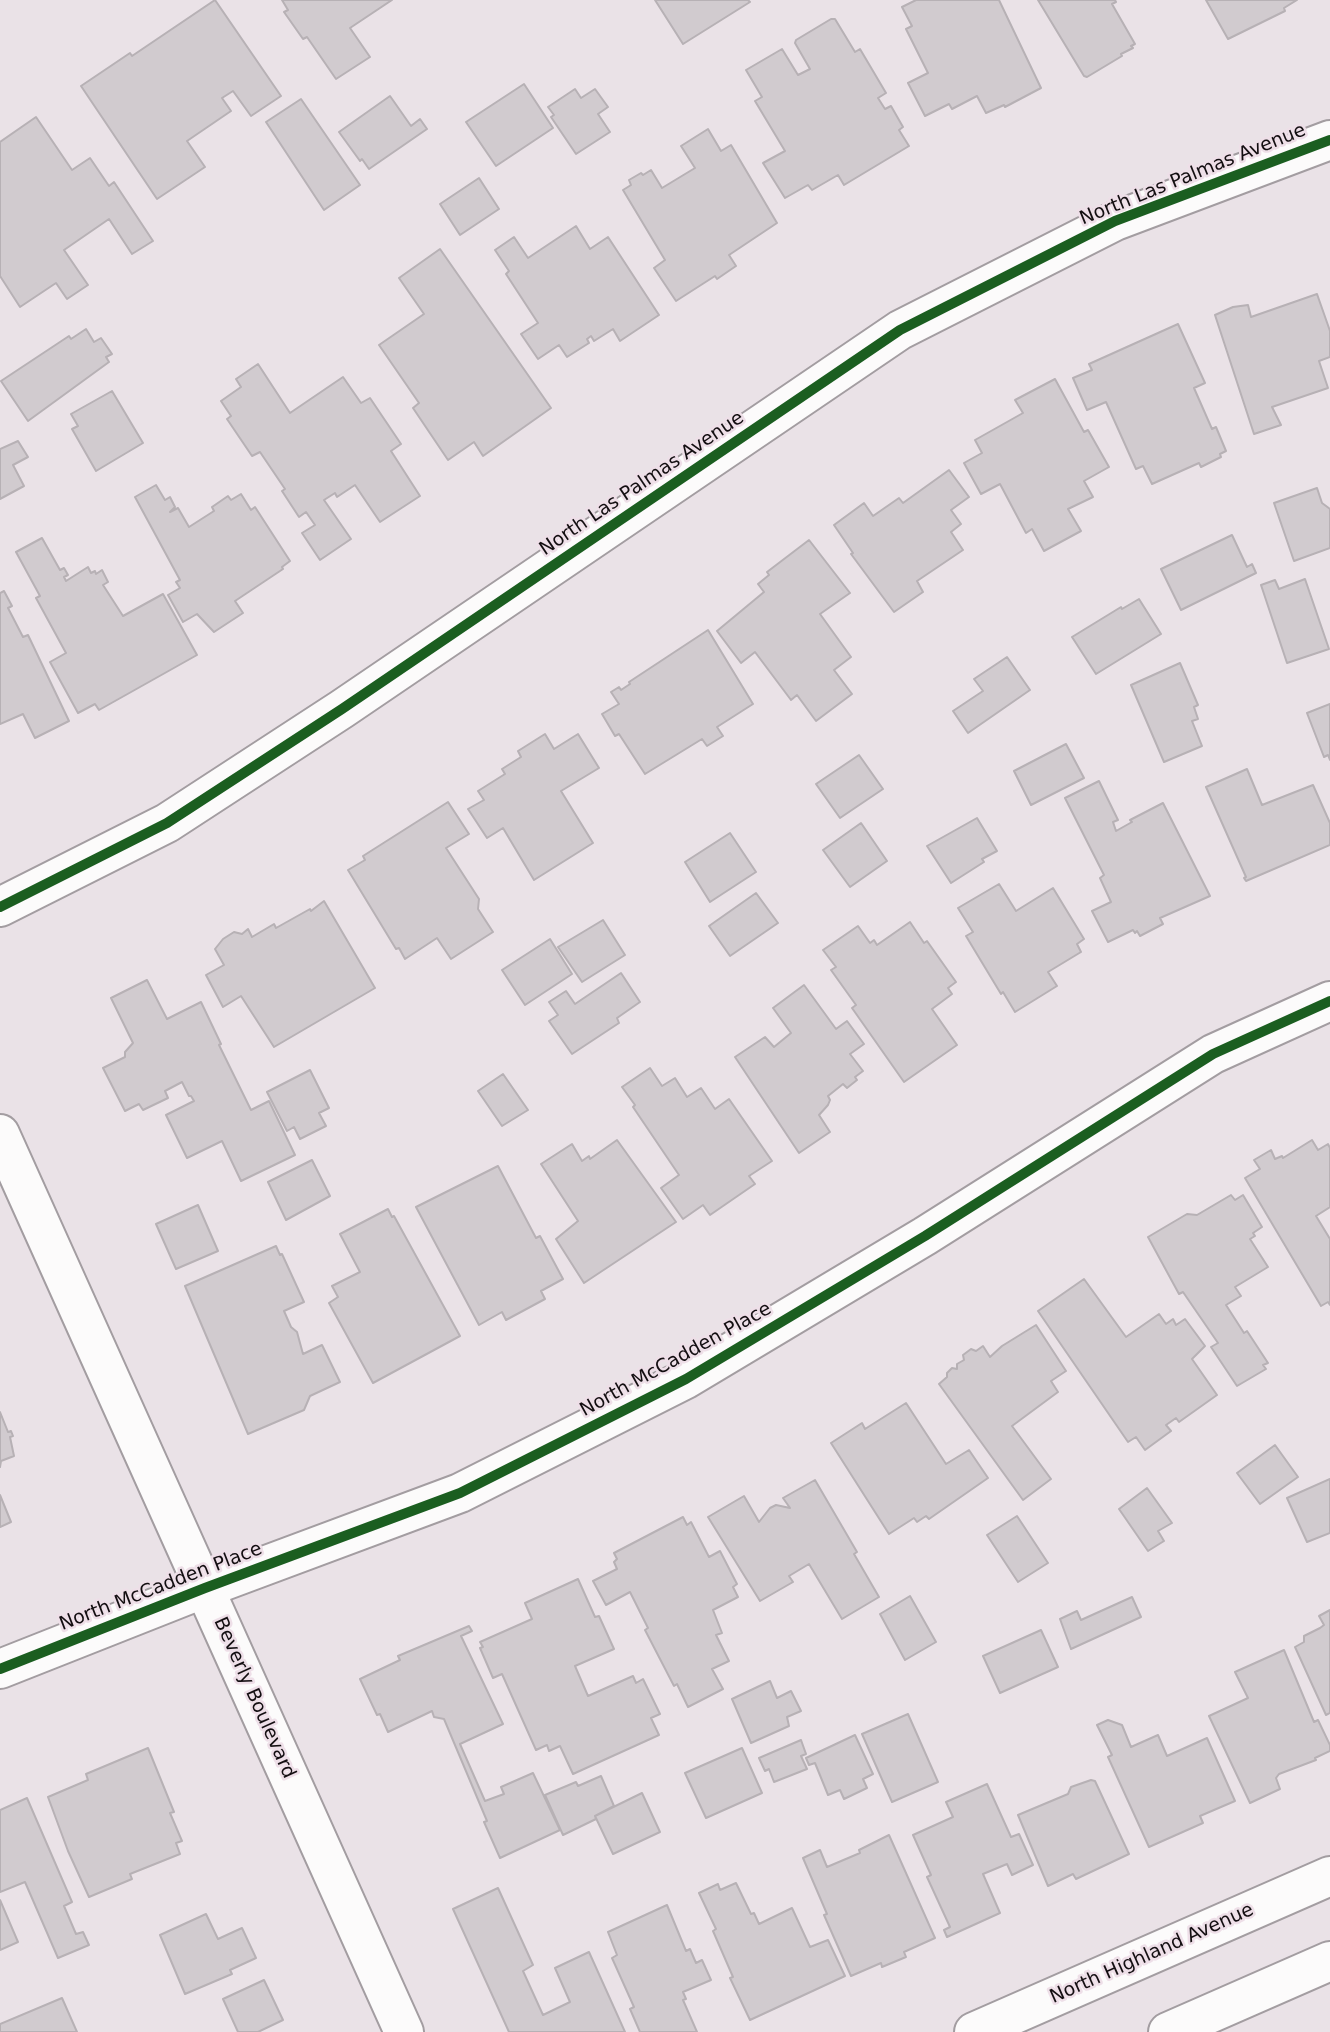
<!DOCTYPE html>
<html>
<head>
<meta charset="utf-8">
<style>
  body { margin:0 }
  canvas { display:block; background:#eae2e7 }
</style>
</head>
<body>
<canvas width="1330" height="2032"></canvas>
<script>
const ctx = document.querySelector('canvas').getContext('2d');
ctx.lineJoin = 'round';
function fill(path, color) {
  ctx.fillStyle = color;
  ctx.fill(path, 'evenodd');
}
function strokePath(path, color, width, dash) {
  ctx.strokeStyle = color;
  ctx.lineWidth = width;
  ctx.lineCap = dash ? 'butt' : 'round';
  ctx.setLineDash(dash || []);
  ctx.stroke(path);
}
function drawText(font, color, halo, rows, align = 'center') {
  ctx.font = font + ' "DejaVu Sans",sans-serif';
  ctx.lineWidth = 5;
  ctx.setLineDash([]);
  ctx.textBaseline = 'middle';
  ctx.strokeStyle = halo;
  ctx.fillStyle = color;
  for (const [text, x, y, turn = 0] of rows) {
    ctx.save();
    ctx.translate(x, y);
    ctx.rotate((+turn || 0) * Math.PI / 180);
    ctx.textAlign = isNaN(turn) ? turn : align;
    if (halo) ctx.strokeText(text, 0, 0);
    ctx.fillText(text, 0, 0);
    ctx.restore();
  }
}
const building = new Path2D(`
  M215,0L281,96L251,116L233,91L222,98L231,111L187,141L205,167L157,199L81,86L130,53L132,56Z
  M282,0H392L350,28L370,57L336,79L307,37L303,39L284,12L288,10Z
  M655,0H748L750,2L683,44Z
  M916,0H999L1041,88L1005,107L1004,105L986,113L977,96L952,109L949,104L925,116L908,83L928,73L906,29L912,26L902,7Z
  M1038,0H1115L1116,2L1112,4L1135,44L1131,46L1133,48L1121,54L1122,56L1087,77L1084,76Z
  M1206,0H1297L1284,8L1285,11L1228,39Z
  M831,19H835L855,52L860,49L886,93L878,98L885,109L891,106L903,127L899,130L909,146L844,185L838,175L812,190L808,185L785,198L763,163L785,151L755,101L762,97L746,70L782,49L798,75L810,69L795,43L796,40Z
  M524,84L553,128L496,166L466,122Z
  M575,89L581,98L595,89L608,107L598,114L610,132L576,154L551,117L554,115L548,107Z
  M390,96L411,126L420,119L427,129L369,169L362,159L360,161L339,132Z
  M301,99L360,185L324,210L266,122Z
  M36,117L72,170L90,158L109,186L114,182L153,241L132,254L109,219L64,250L88,285L67,299L56,283L20,307L0,276V142Z
  M708,129L721,151L731,145L777,223L729,255L736,266L717,279L715,276L676,301L654,268L665,260L623,190L631,185L629,180L641,173L643,175L651,170L662,188L695,168L681,146Z
  M479,178L499,209L460,235L440,204Z
  M576,226L590,249L608,237L659,315L620,341L613,329L594,341L591,336L587,339L589,343L567,357L559,345L538,359L521,334L538,323L506,274L509,271L495,250L514,237L528,258Z
  M440,249L551,408L483,456L474,442L448,460L413,408L419,403L379,345L424,314L399,278Z
  M1317,294L1330,331V357L1319,361L1328,388L1272,407L1281,425L1254,434L1215,315L1233,307L1248,305L1251,317Z
  M1178,324L1205,383L1194,388L1212,429L1216,427L1226,451L1220,454L1221,457L1201,467L1199,463L1152,484L1143,466L1136,469L1106,402L1087,410L1073,378L1092,370L1089,364Z
  M86,329L94,342L101,338L112,354L106,357L109,362L28,421L1,381L69,336L71,339Z
  M258,364L290,413L343,377L361,403L370,398L401,444L391,451L420,496L380,522L355,485L337,497L335,493L324,500L351,539L320,560L302,533L315,525L306,512L299,517L282,491L285,489L260,452L252,456L227,419L231,416L221,401L241,387L236,379Z
  M1055,379L1084,432L1088,430L1109,467L1084,481L1093,497L1068,509L1081,531L1044,551L1032,529L1026,533L1000,484L981,494L964,463L982,453L975,440L1023,413L1015,400Z
  M112,391L143,443L96,471L72,429L78,426L71,414Z
  M18,441L28,457L13,465L24,486L0,499V449Z
  M949,470L969,497L951,510L961,524L951,532L963,550L917,581L923,592L894,612L851,554L853,553L834,525L864,503L873,516L899,498L903,503Z
  M156,485L165,500L170,497L175,507L170,512L178,508L189,527L214,511L212,507L228,496L231,500L241,494L251,510L255,507L290,561L282,567L283,569L235,601L243,613L214,632L197,614L183,622L168,595L180,588L176,582L180,580L135,497Z
  M1317,488L1322,503L1330,509V548L1294,561L1274,503Z
  M1232,535L1247,567L1252,564L1256,573L1181,610L1161,569Z
  M42,538L60,570L64,568L68,575L64,577L66,581L88,567L91,573L95,571L96,574L102,570L108,582L103,585L123,616L163,594L197,655L99,710L95,704L78,713L50,662L66,653L36,598L40,596L16,552Z
  M809,540L850,593L820,614L851,657L834,670L852,694L816,721L797,695L791,700L755,652L741,663L717,631L764,592L758,584L769,575L767,572Z
  M1305,579L1329,649L1287,663L1261,585L1275,580L1279,589Z
  M4,591L12,606L8,608L23,637L28,635L69,721L35,738L23,714L0,724V593Z
  M1139,599L1161,634L1096,674L1072,637L1121,607L1122,609Z
  M708,630L753,704L717,727L723,736L707,746L702,739L645,774L619,734L615,736L602,714L619,704L611,692L619,687L621,690L630,684L629,682Z
  M1007,657L1030,690L968,733L953,711L983,691L974,679Z
  M1180,663L1198,705L1194,707L1198,719L1192,721L1202,746L1164,762L1131,685Z
  M1330,704V760L1328,755L1324,757L1307,713Z
  M545,734L554,749L578,734L599,768L561,791L593,843L534,880L503,828L487,838L468,809L484,800L478,791L505,774L502,769L521,757L518,751Z
  M1066,744L1084,778L1031,805L1014,771Z
  M859,755L883,789L840,818L816,784Z
  M1247,769L1262,805L1313,785L1330,823V845L1246,881L1244,878L1246,877L1206,787Z
  M1099,781L1118,820L1113,822L1116,831L1132,822L1130,820L1163,803L1210,896L1160,918L1163,924L1140,936L1137,931L1135,933L1133,930L1108,942L1092,911L1111,902L1100,878L1104,875L1065,798Z
  M448,802L469,834L446,848L479,899L478,909L493,932L451,959L437,938L405,959L399,948L396,949L348,870L365,860L363,856Z
  M977,818L997,851L982,859L984,862L951,883L927,846Z
  M861,823L887,861L850,887L823,850Z
  M730,833L756,872L710,902L685,862Z
  M999,884L1016,911L1053,888L1084,939L1077,944L1081,952L1048,972L1057,986L1015,1012L1003,992L1001,994L966,936L973,932L958,908Z
  M756,893L778,923L730,956L709,926Z
  M324,901L375,988L274,1047L241,996L223,1007L206,975L224,965L215,949L223,939L234,932L242,934L248,929L252,937L274,924L276,928L310,909L311,911Z
  M603,920L625,955L582,982L558,947Z
  M910,922L924,943L927,941L956,982L948,988L952,994L932,1009L957,1045L904,1082L852,1008L856,1005L831,970L836,967L823,950L858,926L870,943L874,940L877,945Z
  M550,939L572,974L525,1005L502,970Z
  M621,973L640,1002L617,1018L619,1023L572,1054L549,1021L558,1015L549,1002L566,991L575,1004Z
  M147,980L167,1019L201,1002L221,1044L219,1045L251,1110L269,1101L295,1155L241,1181L222,1141L187,1158L166,1115L194,1101L191,1096H189L182,1082L165,1091L168,1098L143,1110L139,1104L125,1111L103,1068L125,1057V1052L133,1043L111,998Z
  M804,985L836,1029L847,1021L864,1044L850,1054L863,1071L855,1077L857,1080L847,1088L843,1084L828,1096L830,1100L828,1105L819,1115L830,1132L799,1153L735,1057L765,1037L774,1047L791,1033L773,1008Z
  M650,1068L662,1086L675,1078L687,1097L701,1088L715,1109L729,1099L772,1161L749,1176L755,1184L710,1215L703,1205L683,1219L661,1188L679,1175L633,1107L635,1105L622,1087Z
  M310,1070L329,1108L319,1113L326,1126L300,1139L294,1127L287,1131L267,1092Z
  M503,1074L528,1110L502,1126L478,1091Z
  M617,1140L676,1222L584,1283L556,1239L578,1221L541,1164L572,1144L582,1161L589,1156L590,1159Z
  M1312,1140L1318,1150L1328,1144L1330,1148V1207L1316,1216L1330,1239V1305L1328,1302L1321,1306L1245,1178L1260,1169L1254,1160L1271,1150L1275,1159L1282,1156L1283,1158Z
  M312,1160L330,1196L286,1220L268,1182Z
  M498,1166L536,1238L540,1236L563,1279L541,1291L545,1299L506,1320L502,1312L479,1325L416,1207Z
  M1231,1195L1235,1200L1243,1195L1262,1227L1253,1233L1255,1236L1250,1239L1268,1267L1235,1287L1241,1296L1226,1305L1244,1333L1247,1331L1268,1363L1263,1365L1266,1369L1237,1386L1211,1347L1218,1343L1183,1292L1179,1294L1148,1237L1187,1214L1197,1215Z
  M198,1205L218,1251L176,1269L156,1224Z
  M388,1209L392,1217L394,1216L460,1336L373,1383L329,1303L338,1297L332,1286L360,1272L340,1234Z
  M276,1246L280,1255L282,1254L304,1302L284,1311L291,1327L297,1332L303,1354L322,1345L340,1382L310,1396L304,1410L248,1434L185,1286Z
  M1084,1279L1126,1337L1159,1314L1166,1324L1173,1319L1176,1325L1185,1319L1205,1346L1192,1359L1217,1395L1179,1422L1176,1418L1166,1425L1171,1431L1145,1450L1136,1437L1128,1442L1038,1311Z
  M1036,1325L1066,1371L1051,1381L1058,1392L1012,1426L1051,1479L1023,1500L939,1384L947,1377V1373L952,1368L957,1369V1364L964,1360L963,1355L971,1349L976,1351L983,1346L990,1357L1002,1346Z
  M906,1403L946,1464L969,1450L988,1478L929,1519L926,1516L917,1522L914,1518L889,1534L831,1443L862,1423L865,1429Z
  M0,1412L8,1432L11,1431L13,1436L10,1437L14,1456L1,1461L0,1467Z
  M1275,1445L1298,1477L1260,1504L1237,1473Z
  M1330,1479V1533L1307,1542L1287,1498Z
  M815,1480L857,1552L854,1554L879,1597L842,1619L809,1564L789,1576L793,1582L760,1601L708,1517L744,1496L759,1522L770,1508L776,1505L790,1508L783,1498Z
  M1147,1488L1172,1523L1158,1531L1164,1541L1148,1551L1119,1509Z
  M0,1495L11,1522L0,1527Z
  M1017,1516L1048,1563L1018,1582L987,1535Z
  M683,1517L687,1525L691,1522L709,1557L720,1551L737,1584L733,1587L738,1597L713,1610L722,1633L716,1635L729,1661L712,1669L723,1689L688,1707L677,1684L674,1686L645,1630L648,1628L630,1592L606,1605L593,1581L617,1569L614,1562L617,1559L614,1553Z
  M578,1579L595,1617L599,1616L614,1649L575,1666L588,1696L633,1676L636,1683L643,1679L660,1714L651,1718L659,1735L573,1774L560,1746L549,1751L547,1745L536,1750L502,1674L493,1678L480,1648L483,1647L480,1642L532,1619L525,1603Z
  M910,1596L936,1642L905,1660L880,1614Z
  M1132,1597L1141,1617L1071,1649L1060,1619L1077,1611L1081,1620Z
  M1330,1610V1713L1326,1715L1295,1647L1304,1642V1636L1320,1628L1324,1625L1319,1616Z
  M469,1626L472,1631L461,1636L503,1724L460,1744L485,1801L504,1794L501,1787L533,1773L560,1830L500,1858L484,1822L487,1821L444,1719L434,1717L432,1711L388,1732L380,1714L377,1715L360,1679L400,1660L398,1656Z
  M1041,1630L1058,1667L1000,1693L983,1656Z
  M1284,1650L1314,1722L1318,1720L1330,1745V1751L1315,1758L1316,1760L1279,1774L1276,1778L1280,1789L1250,1803L1209,1716L1248,1698L1235,1672Z
  M770,1681L777,1698L791,1691L801,1711L787,1717L789,1726L751,1743L732,1699Z
  M908,1714L938,1782L892,1802L862,1734Z
  M1108,1720L1122,1725L1131,1747L1158,1735L1167,1756L1207,1738L1235,1801L1200,1816L1203,1823L1149,1847L1108,1757L1112,1755L1097,1725Z
  M855,1735L873,1774L863,1779L867,1788L844,1799L840,1790L828,1795L815,1763L809,1765L806,1758Z
  M801,1740L806,1754L801,1756L807,1769L774,1782L769,1769L765,1771L759,1758Z
  M148,1748L174,1812L170,1813L182,1841L176,1843L180,1854L130,1874L132,1879L89,1897L68,1851L48,1797L88,1780L86,1774Z
  M742,1748L762,1793L706,1818L685,1773Z
  M601,1776L614,1806L595,1816L596,1819L563,1835L545,1795L576,1782L578,1786Z
  M1091,1780L1095,1781L1129,1854L1076,1879L1073,1874L1048,1886L1018,1815L1068,1794L1071,1787Z
  M987,1784L1011,1837L1019,1834L1033,1865L1012,1875L1007,1864L983,1874L1000,1913L947,1937L944,1930L950,1927L927,1877L931,1875L913,1835L953,1817L946,1802Z
  M642,1793L660,1832L613,1854L595,1816Z
  M27,1798L72,1902L64,1906L76,1934L83,1932L89,1945L58,1958L25,1882L0,1892V1810Z
  M889,1835L935,1938L904,1952L906,1957L882,1967L881,1963L851,1976L824,1915L827,1914L803,1858L820,1850L827,1867L860,1853L859,1850Z
  M736,1883L751,1914L754,1913L759,1924L792,1908L810,1947L828,1940L845,1976L750,2020L730,1978L733,1977L713,1931L716,1929L699,1893L718,1884L720,1890Z
  M498,1888L533,1965L523,1971L543,2015L570,2002L555,1968L589,1952L625,2032H509L453,1909Z
  M0,1900L18,1942L0,1950Z
  M667,1905L686,1951L690,1949L696,1963L702,1960L711,1980L683,1992L686,1999L683,2000L697,2032H640L630,2009L634,2007L612,1958L617,1955L608,1932Z
  M206,1914L218,1939L242,1928L256,1958L230,1970L232,1974L185,1994L160,1935Z
  M264,1980L283,2020L258,2032H238L223,1999Z
  M62,1998L77,2032H0V2024Z`);
const minor = new Path2D(`
  M0,907L167,823L342,709L900,330L1115,221L1330,140
  M0,1669L205,1588L460,1493L686,1379L925,1236L1213,1054L1330,1001`);
const major = new Path2D(`
  M0,1134L404,2032
  M974,2032L1330,1876
  M1168,2032L1330,1961`);
const cycleway = new Path2D(`
  M0,907L167,823L342,709L900,330L1115,221L1330,140
  M0,1669L205,1588L460,1493L686,1379L925,1236L1213,1054L1330,1001`);
const streetNames = [
  ["North Las Palmas Avenue",1193,175,-22],
  ["North Las Palmas Avenue",642,484,-34],
  ["North McCadden Place",676,1360,-29],
  ["North McCadden Place",161,1587,-21],
  ["Beverly Boulevard",254,1698,66],
  ["North Highland Avenue",1152,1954,-24]
];
fill(building, '#d1cbcf');
strokePath(building, '#b7b1b5', 2);
strokePath(minor, '#a39da1', 42);
strokePath(major, '#a39da1', 42);
strokePath(minor, '#fcfbfb', 38);
strokePath(major, '#fcfbfb', 38);
strokePath(cycleway, '#1b5e20', 10);
drawText('19px', '#130e11', '#eedfe8', streetNames);
</script>
</body>
</html>
